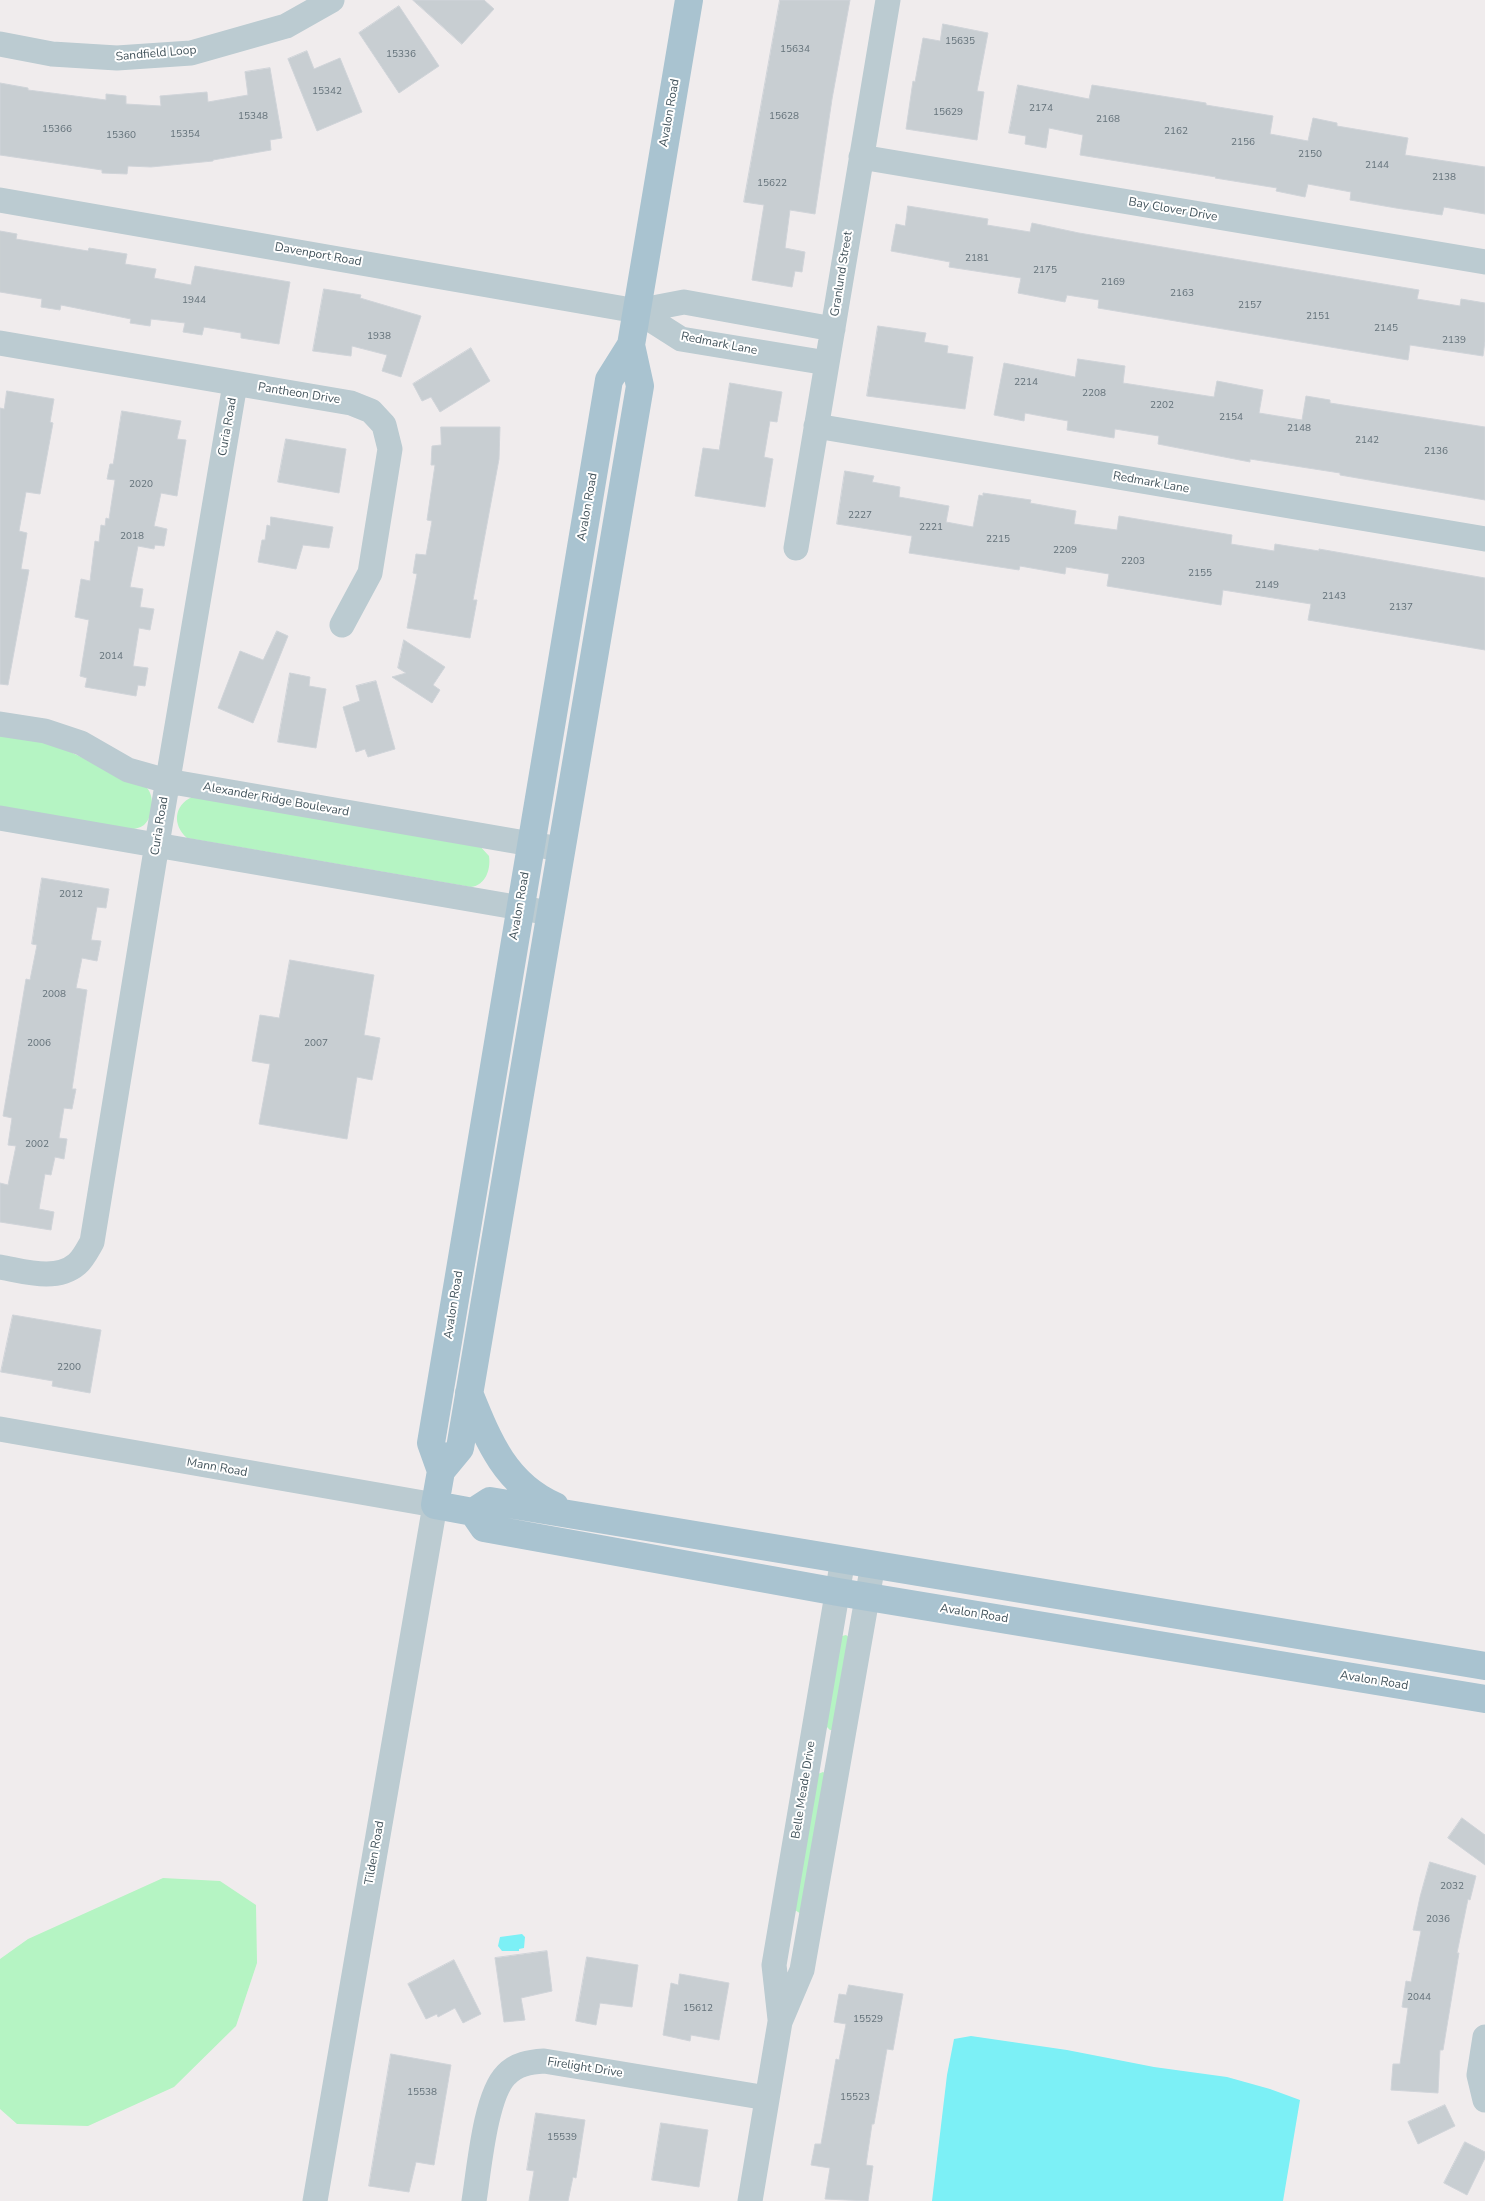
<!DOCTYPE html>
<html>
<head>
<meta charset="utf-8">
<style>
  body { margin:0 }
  canvas { display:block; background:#f0eced }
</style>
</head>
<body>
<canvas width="1485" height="2201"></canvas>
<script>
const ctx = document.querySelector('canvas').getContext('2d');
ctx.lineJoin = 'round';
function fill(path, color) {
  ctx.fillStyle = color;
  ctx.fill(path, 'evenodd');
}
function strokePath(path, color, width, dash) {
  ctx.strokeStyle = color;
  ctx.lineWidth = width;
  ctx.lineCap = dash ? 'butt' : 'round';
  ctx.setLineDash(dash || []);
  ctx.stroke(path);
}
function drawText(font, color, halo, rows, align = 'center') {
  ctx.font = font + ' "Nunito Sans",sans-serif';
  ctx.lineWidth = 4;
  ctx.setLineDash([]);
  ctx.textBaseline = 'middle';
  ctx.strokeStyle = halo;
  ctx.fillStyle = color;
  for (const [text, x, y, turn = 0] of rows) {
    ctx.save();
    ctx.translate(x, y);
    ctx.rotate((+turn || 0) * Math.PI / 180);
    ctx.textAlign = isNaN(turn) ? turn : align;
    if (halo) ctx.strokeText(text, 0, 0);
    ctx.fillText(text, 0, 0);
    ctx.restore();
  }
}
const green = new Path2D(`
  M0,732L47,741L147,788C155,797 153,817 144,825C140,828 134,829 129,830L0,809Z
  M192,797L478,844L489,856C491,869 486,885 471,887L187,838C172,825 174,805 192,797Z
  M846,1635L850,1638L834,1730H830L825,1725L842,1636Z
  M823,1772L828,1775L801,1914L795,1910L818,1774Z
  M163,1878L220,1881L256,1905L257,1963L236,2026L174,2087L88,2126L17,2124L0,2109V1959L28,1939Z`);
const water = new Path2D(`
  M522,1934L525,1937L524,1948L519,1949V1951H502L498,1946L500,1937Z
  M971,2036L1067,2050L1154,2067L1227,2077L1270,2089L1300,2100L1283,2201H932L947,2075L954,2039Z`);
const building = new Path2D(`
  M413,0H484L494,9L462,44Z
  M780,0H850L832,99L815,214L790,210L785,248L805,252L802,272L795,271L792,287L752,280L764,205L744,202Z
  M399,6L439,66L399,93L359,33Z
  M943,24L988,33L977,91L984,92L977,140L906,129L913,81L915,82L923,38L940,41Z
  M307,51L314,69L340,58L362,112L317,131L288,59Z
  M270,68L282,138L270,140L271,150L213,160V161L151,167L128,166L127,174L102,173V170L0,155V83L28,88V90L106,100V94L126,96V104L161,106L160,96L207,92L208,102L248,95L245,72Z
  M1018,85L1089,99L1092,85L1206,103V105L1273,116L1270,134L1308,141L1313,118L1337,123V126L1408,138L1405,155L1485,167V214L1444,207L1442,215L1396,208L1350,200L1351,192L1308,184L1305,197L1276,191L1277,188L1215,178L1216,177L1080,155L1083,135L1049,128L1046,148L1025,144L1026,136L1009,133Z
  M908,206L988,219L987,225L1030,232L1032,223L1079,233L1419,290L1417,299L1460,306L1461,299L1485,303V341L1483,356L1410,345L1408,360L1098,308L1099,300L1067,295L1065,302L1018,293L1021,278L949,267L950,262L891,251L896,224L905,226Z
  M0,231L17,234L16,239L88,251L89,248L127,254L125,264L156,269L154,278L191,285L195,266L290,282L279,344L241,338V333L204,327L202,335L183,332L185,323L151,319L150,326L130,323L131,319L61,305L60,310L41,307L42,299L0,292Z
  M324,289L361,295L360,298L421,316L401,377L382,371L387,355L352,346L351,356L313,351Z
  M878,326L926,333L924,342L948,346L947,353L973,357L965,409L867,396Z
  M471,348L490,381L440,412L431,397L422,401L413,384Z
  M1078,359L1125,366L1123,383L1214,397L1217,381L1263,390L1259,413L1302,420L1306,396L1330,400V403L1485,427V500L1340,475V473L1250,459V462L1158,444L1159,436L1115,429L1114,438L1067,430L1068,421L1025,413L1024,421L994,415L1004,363L1075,377Z
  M730,383L782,392L777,422L770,421L764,457L773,459L765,507L695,496L703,448L719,450Z
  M7,391L54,399L50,422L53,423L40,494L26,492L19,531L27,533L21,569L29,570L8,685L0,684V408L4,409Z
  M122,411L181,421L177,439L186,440L177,496L161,493L154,526L167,529L164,546L155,545L154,549L138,546L130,587L143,589L140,607L154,609L150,630L139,628L133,666L148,668L145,686L138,685L136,696L85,687L87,678L80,676L89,620L75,617L81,579L90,581L95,541L99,542L101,525L105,526L106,518L109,519L115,480L107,479L110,464H113Z
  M441,427H500L499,459L473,600H477L470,638L407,628L417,574L413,573L416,554L426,555L432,521L427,520L435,465H431L432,446L441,445Z
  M286,439L346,449L339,493L278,482Z
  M845,471L874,476L872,482L900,487L899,497L949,506L946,522L973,527L979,495L983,496V493L1031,500L1030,503L1076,511L1074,524L1117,530L1119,516L1232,535L1231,544L1274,551L1275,544L1319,551V549L1485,578V650L1308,620L1311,604L1223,590L1221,605L1107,586L1109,574L1066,567L1065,574L1020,566L1019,570L909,553L912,536L837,524Z
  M271,517L333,527L329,548L303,545L296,569L258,562L262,540H265L267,525L270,526Z
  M277,631L288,636L253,723L218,708L240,651L263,660Z
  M404,640L445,667L433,685L440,690L432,703L392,677L406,673L398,668Z
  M290,673L310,677L309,686L326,689L316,748L278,742Z
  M376,681L395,749L368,757L365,749L356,752L343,707L360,701L356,686Z
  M42,878L109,889L106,908L97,907L91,940L101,941L97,961L82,958L76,988L87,990L72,1089H76L72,1109L64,1108L59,1138L67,1139L64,1159L55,1157L51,1175L45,1174L39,1209L54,1212L51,1230L0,1222V1183L8,1185L16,1146L8,1145L12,1118L3,1116L26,979L30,980L37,945L32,944Z
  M290,960L374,975L364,1035L380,1038L372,1080L357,1077L347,1139L259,1124L270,1064L252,1061L260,1015L279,1018Z
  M13,1315L101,1330L90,1393L52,1386L53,1381L1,1372Z
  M1462,1818L1485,1835V1865L1448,1838Z
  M1430,1862L1476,1876L1470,1900L1468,1899L1457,1953H1459L1443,2050H1440L1438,2093L1391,2090L1393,2064H1400L1408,2008L1402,2007L1406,1981L1411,1982L1421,1931L1413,1930L1420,1897Z
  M547,1951L552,1991L521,1998L525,2020L504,2022L495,1958Z
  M587,1957L638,1965L632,2007L600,2003L596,2025L576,2021Z
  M454,1960L481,2014L463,2023L455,2008L438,2017L437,2014L426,2019L408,1984Z
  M680,1974L729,1983L719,2040L691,2035L690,2041L663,2035L671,1983L678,1985Z
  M849,1985L903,1994L893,2050L887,2049L874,2124H872L866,2165L873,2166L868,2201L825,2199L830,2168L811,2165L815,2144H821L836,2059L839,2060L846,2024L834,2022L839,1994L846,1995Z
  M391,2054L451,2065L434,2165L416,2162L409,2192L369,2186Z
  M1445,2105L1455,2126L1418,2144L1408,2122Z
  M536,2113L585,2120L576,2178L573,2177L568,2201H529L534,2171L527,2170Z
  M661,2123L708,2130L699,2187L652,2180Z
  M1465,2142L1485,2152V2158L1467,2195L1444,2183Z`);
const minor = new Path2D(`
  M0,44L52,54L117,58L191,53L286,26L332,0
  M861,157L1485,262
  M0,200L637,311L684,302L833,329
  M637,311L681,339L827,363
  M0,343L351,403L371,411L384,425L390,449L370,573L342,625
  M816,426L1485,539
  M796,548L888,0
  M0,724L45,731L81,743L128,770L167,781L560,849
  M0,818L550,913
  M0,1267C24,1271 56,1282 77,1264C83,1259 88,1249 92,1242L157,844L235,384
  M0,1429L435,1505L315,2201
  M780,2019L774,1965L843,1559
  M1485,2037L1479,2075L1485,2100
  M474,2201C479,2171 485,2096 506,2075C516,2064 530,2062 544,2061L767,2098
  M750,2201L780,2022L802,1970L873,1564`);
const major = new Path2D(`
  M631,345L640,386L460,1448L441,1471L435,1505L473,1512L490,1501L1485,1666
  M469,1393C488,1440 505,1484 555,1506
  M441,1471L431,1443L609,380L631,345L689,0
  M473,1512L484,1528L838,1592L1485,1699`);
const numberNames = [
  ["15635",960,42],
  ["15634",795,50],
  ["15336",401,55],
  ["15342",327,92],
  ["2174",1041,109],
  ["15629",948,113],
  ["15348",253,117],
  ["15628",784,117],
  ["2168",1108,120],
  ["15366",57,130],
  ["2162",1176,132],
  ["15354",185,135],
  ["15360",121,136],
  ["2156",1243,143],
  ["2150",1310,155],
  ["2144",1377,166],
  ["2138",1444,178],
  ["15622",772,184],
  ["2181",977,259],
  ["2175",1045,271],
  ["2169",1113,283],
  ["2163",1182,294],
  ["1944",194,301],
  ["2157",1250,306],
  ["2151",1318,317],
  ["2145",1386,329],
  ["1938",379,337],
  ["2139",1454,341],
  ["2214",1026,383],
  ["2208",1094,394],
  ["2202",1162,406],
  ["2154",1231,418],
  ["2148",1299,429],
  ["2142",1367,441],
  ["2136",1436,452],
  ["2020",141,485],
  ["2227",860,516],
  ["2221",931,528],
  ["2018",132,537],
  ["2215",998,540],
  ["2209",1065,551],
  ["2203",1133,562],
  ["2155",1200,574],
  ["2149",1267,586],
  ["2143",1334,597],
  ["2137",1401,608],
  ["2014",111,657],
  ["2012",71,895],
  ["2008",54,995],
  ["2006",39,1044],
  ["2007",316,1044],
  ["2002",37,1145],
  ["2200",69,1368],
  ["2032",1452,1887],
  ["2036",1438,1920],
  ["2044",1419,1998],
  ["15612",698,2009],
  ["15529",868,2020],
  ["15538",422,2093],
  ["15523",855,2098],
  ["15539",562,2138]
];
const streetNames = [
  ["Sandfield Loop",156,54,-5],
  ["Avalon Road",670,113,-80],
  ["Bay Clover Drive",1173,210,10],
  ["Davenport Road",318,255,10],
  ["Granlund Street",842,274,-81],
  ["Redmark Lane",719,344,11],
  ["Pantheon Drive",299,394,9],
  ["Curia Road",228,427,-80],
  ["Redmark Lane",1151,483,10],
  ["Avalon Road",588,507,-80],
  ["Alexander Ridge Boulevard",276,800,10],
  ["Curia Road",160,826,-81],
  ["Avalon Road",520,906,-80],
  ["Avalon Road",454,1305,-81],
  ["Mann Road",217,1468,10],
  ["Avalon Road",974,1614,9],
  ["Avalon Road",1374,1681,9],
  ["Belle Meade Drive",804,1790,-81],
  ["Tilden Road",375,1853,-80],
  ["Firelight Drive",585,2068,9]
];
fill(green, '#b5f4c3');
fill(water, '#7cf0f6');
fill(building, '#c8ced2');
strokePath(building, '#d0d4d9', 1);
strokePath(minor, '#bbcbd1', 25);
strokePath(major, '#a9c3d0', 28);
drawText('10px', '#64727a', null, numberNames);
drawText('12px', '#43545c', '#fff', streetNames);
</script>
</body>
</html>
